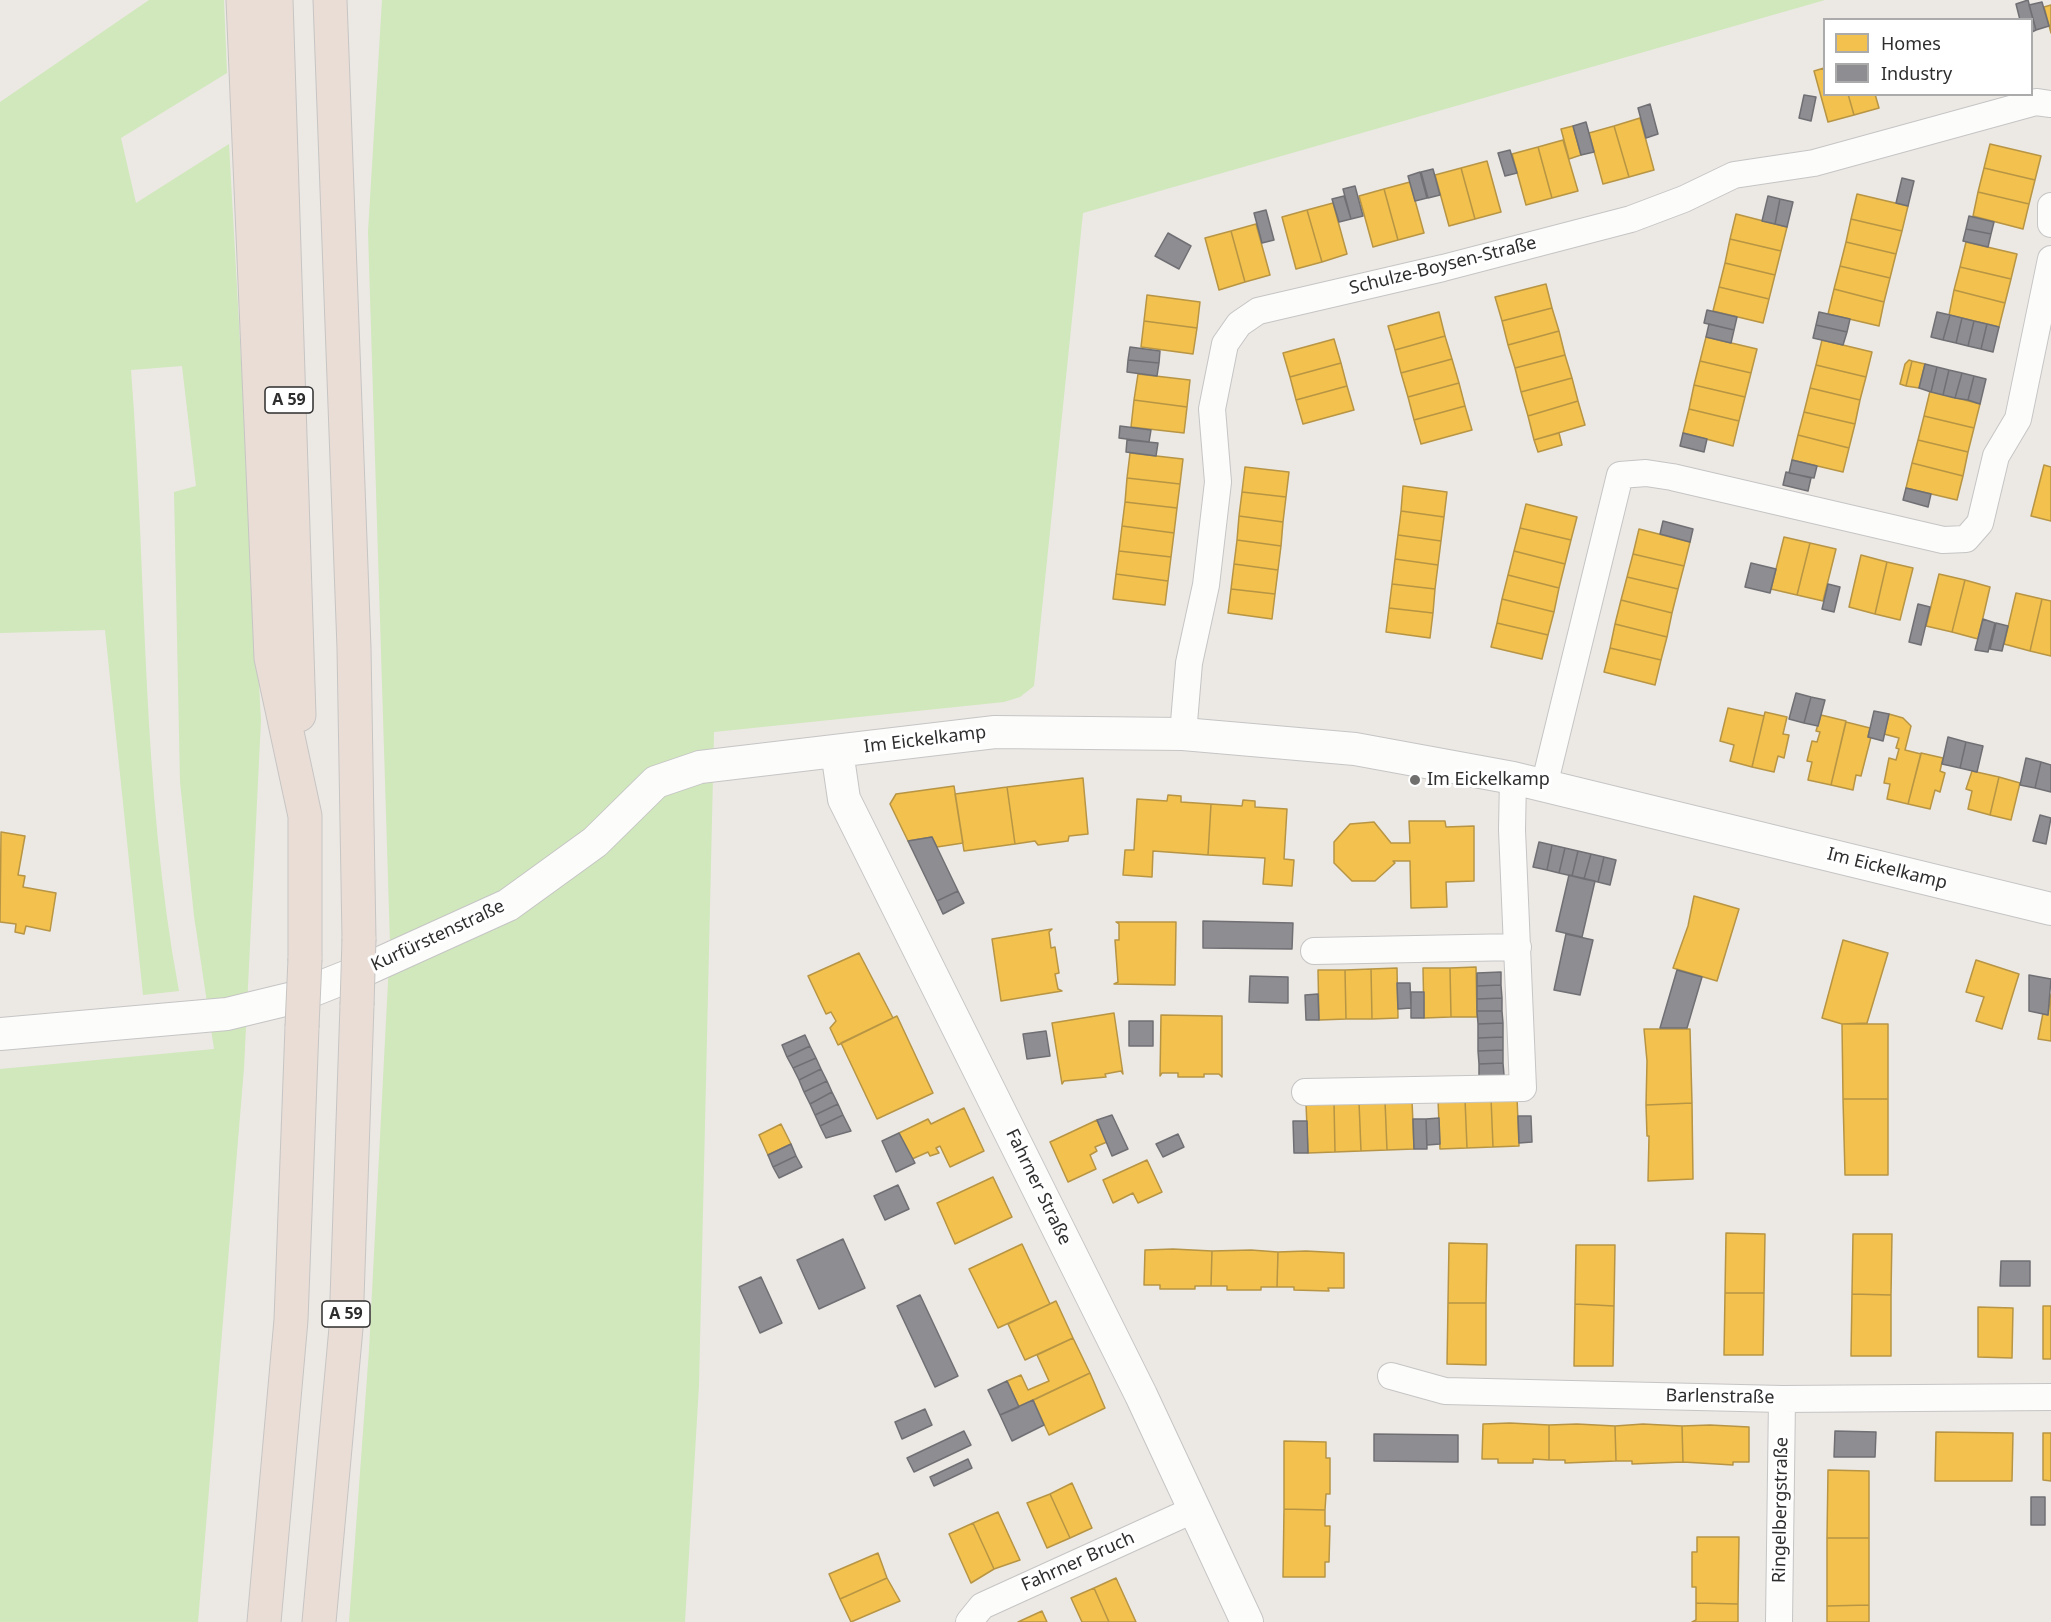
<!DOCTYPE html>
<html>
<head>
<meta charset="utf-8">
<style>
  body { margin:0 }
  #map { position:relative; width:2051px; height:1622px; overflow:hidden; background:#ece8e4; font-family:"Noto Sans",sans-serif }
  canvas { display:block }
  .legend { position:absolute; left:1823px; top:18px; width:210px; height:78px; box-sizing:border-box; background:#fff; border:2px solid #ababab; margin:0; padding:8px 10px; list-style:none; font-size:18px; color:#2e2e2e }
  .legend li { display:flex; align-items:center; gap:12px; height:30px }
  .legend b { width:30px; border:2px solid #ababab }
</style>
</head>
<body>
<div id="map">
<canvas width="2051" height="1622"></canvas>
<ul class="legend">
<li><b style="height:16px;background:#f2c14e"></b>Homes</li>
<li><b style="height:16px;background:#8d8d92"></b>Industry</li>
</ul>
</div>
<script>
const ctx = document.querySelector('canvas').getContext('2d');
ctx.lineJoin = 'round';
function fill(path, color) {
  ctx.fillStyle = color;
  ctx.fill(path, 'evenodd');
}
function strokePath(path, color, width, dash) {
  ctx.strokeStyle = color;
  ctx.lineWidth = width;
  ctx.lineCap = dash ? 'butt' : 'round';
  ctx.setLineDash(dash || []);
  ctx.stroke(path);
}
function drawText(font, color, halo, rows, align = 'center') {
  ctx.font = font + ' "Noto Sans",sans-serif';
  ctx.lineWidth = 6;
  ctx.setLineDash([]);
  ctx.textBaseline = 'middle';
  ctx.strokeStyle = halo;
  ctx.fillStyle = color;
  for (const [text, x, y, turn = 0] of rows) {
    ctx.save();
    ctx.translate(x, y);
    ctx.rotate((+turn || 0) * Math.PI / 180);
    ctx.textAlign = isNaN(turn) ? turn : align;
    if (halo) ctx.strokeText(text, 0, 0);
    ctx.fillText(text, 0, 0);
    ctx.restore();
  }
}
const green = new Path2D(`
  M149,0H224L227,73L121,138L136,203L229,144L261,720L244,1068L198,1622H0V1069L214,1049L194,916L180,782L174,492L196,486L182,366L131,370C147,577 141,786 179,991L143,995L105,630L0,633V102Z
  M382,0H1825L1083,213L1034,686L1020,697L1004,702L714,732L699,1385L685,1622H349L369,1350L390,943L368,232Z`);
const homes = new Path2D(`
  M2051,5V33L2044,7Z
  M1824,68V94H1848L1854,115L1828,122L1814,71Z
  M1848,94H1875L1879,108L1854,115Z
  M1640,118L1654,170L1629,177L1614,126Z
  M1573,126L1581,155L1569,159L1561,129Z
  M1614,126L1629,177L1603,184L1589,133Z
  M1563,140L1578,191L1552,198L1538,147Z
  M1990,144L2041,156L2035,180L1984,168Z
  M1538,147L1552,198L1526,205L1512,154Z
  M1487,161L1501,212L1475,219L1461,168Z
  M1461,168L1475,219L1449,226L1435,175Z
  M1984,168L2035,180L2029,204L1978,192Z
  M1410,182L1424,233L1398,240L1384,189Z
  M1384,189L1398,240L1373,247L1359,196Z
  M1978,192L2029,204L2023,229L1973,216Z
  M1857,194L1908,206L1902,231L1851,219Z
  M1333,203L1347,254L1322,262L1307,210Z
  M1307,210L1322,262L1296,269L1282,217Z
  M1736,214L1787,227L1781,251L1730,239Z
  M1851,219L1902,231L1896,254L1846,242Z
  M1256,224L1270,275L1245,282L1231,231Z
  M1231,231L1245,282L1219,290L1205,238Z
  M1730,239L1781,251L1775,275L1725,263Z
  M1846,242L1896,254L1890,278L1840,266Z
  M1966,242L2017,254L2011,279L1960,267Z
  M1725,263L1775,275L1769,299L1719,287Z
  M1840,266L1890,278L1884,302L1834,289Z
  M1960,267L2011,279L2005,303L1954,290Z
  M1546,284L1552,308L1502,321L1495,297Z
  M1719,287L1769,299L1763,323L1713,311Z
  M1834,289L1884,302L1879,326L1828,314Z
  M1954,290L2005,303L1999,327L1949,315Z
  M1147,295L1200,302L1197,328L1144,321Z
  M1552,308L1559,331L1508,345L1502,321Z
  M1439,312L1445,336L1395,350L1388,326Z
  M1144,321L1197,328L1193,354L1141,347Z
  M1559,331L1565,355L1515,368L1508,345Z
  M1445,336L1452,359L1401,373L1395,350Z
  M1706,337L1757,349L1751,373L1700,361Z
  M1334,339L1341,363L1290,377L1283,353Z
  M1822,340L1872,352L1866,377L1816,365Z
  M1565,355L1572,378L1521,392L1515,368Z
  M1452,359L1459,383L1408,397L1401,373Z
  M1909,360L1912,361L1906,386L1900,384L1905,364Z
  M1700,361L1751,373L1745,397L1694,385Z
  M1912,361L1925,364L1919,388L1906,386Z
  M1341,363L1347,386L1296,400L1290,377Z
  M1816,365L1866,377L1860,400L1810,388Z
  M1138,374L1190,380L1187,407L1134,400Z
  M1572,378L1578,401L1528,416L1521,392Z
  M1459,383L1465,406L1414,420L1408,397Z
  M1694,385L1745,397L1739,421L1689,409Z
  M1347,386L1354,410L1303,424L1296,400Z
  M1810,388L1860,400L1855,424L1804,412Z
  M1930,391L1980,404L1974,428L1924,416Z
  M1134,400L1187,407L1184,433L1131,427Z
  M1578,401L1585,425L1534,440L1528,416Z
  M1465,406L1472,430L1421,444L1414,420Z
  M1689,409L1739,421L1733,446L1683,433Z
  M1804,412L1855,424L1849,448L1798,435Z
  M1924,416L1974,428L1968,452L1918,440Z
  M1559,433L1562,445L1538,452L1534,440Z
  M1798,435L1849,448L1843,472L1792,460Z
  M1918,440L1968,452L1963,476L1912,463Z
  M1130,453L1183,459L1180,484L1127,478Z
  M1912,463L1963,476L1957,500L1906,488Z
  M2044,465L2051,467V521L2031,516Z
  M1245,467L1289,472L1286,497L1242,492Z
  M1127,478L1180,484L1177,508L1125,502Z
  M1403,486L1447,492L1444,517L1401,511Z
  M1242,492L1286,497L1283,522L1239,516Z
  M1125,502L1177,508L1174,533L1122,526Z
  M1526,504L1577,517L1571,540L1520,528Z
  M1401,511L1444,517L1441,541L1398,535Z
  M1239,516L1283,522L1281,546L1237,540Z
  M1122,526L1174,533L1171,557L1119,551Z
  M1520,528L1571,540L1565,564L1514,551Z
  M1639,529L1690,542L1684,566L1633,554Z
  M1398,535L1441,541L1438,565L1395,559Z
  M1784,537L1810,543L1797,595L1771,589Z
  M1237,540L1281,546L1278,570L1234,564Z
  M1810,543L1836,549L1823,601L1797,595Z
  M1119,551L1171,557L1168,581L1116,574Z
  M1514,551L1565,564L1559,588L1508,575Z
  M1633,554L1684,566L1678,589L1627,577Z
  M1861,555L1887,562L1875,614L1849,607Z
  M1395,559L1438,565L1435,589L1392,584Z
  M1887,562L1913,568L1900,620L1875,614Z
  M1234,564L1278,570L1275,594L1231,589Z
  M1116,574L1168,581L1165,605L1113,599Z
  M1939,574L1965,580L1952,632L1926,626Z
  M1508,575L1559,588L1554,612L1502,599Z
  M1627,577L1678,589L1672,613L1621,600Z
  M1965,580L1990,587L1978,639L1952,632Z
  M1392,584L1435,589L1433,613L1389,608Z
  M1231,589L1275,594L1272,619L1228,613Z
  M2016,593L2042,599L2030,651L2004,644Z
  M1502,599L1554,612L1548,635L1497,623Z
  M2042,599L2051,601V656L2030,651Z
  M1621,600L1672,613L1667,637L1615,624Z
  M1389,608L1433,613L1430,638L1386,632Z
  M1497,623L1548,635L1542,659L1491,647Z
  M1615,624L1667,637L1661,660L1610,648Z
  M1610,648L1661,660L1655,685L1604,672Z
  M1728,708L1764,716L1752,767L1730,761L1734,745L1720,741Z
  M1765,712L1787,717L1783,734L1789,735L1784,758L1778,756L1774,772L1752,767Z
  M1889,714L1903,718L1911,726L1905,750L1921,754L1908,804L1887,799L1890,784L1884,783L1889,758L1896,760L1899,749L1896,748L1899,738L1884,734Z
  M1821,715L1846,721L1831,785L1808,780L1812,762L1807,761L1812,741L1817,742L1820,732L1816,731Z
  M1846,722L1870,728L1868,737H1871L1861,776L1856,775L1853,790L1831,785Z
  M1921,753L1943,758L1940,771L1945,773L1940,792L1935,790L1930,809L1908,804Z
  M1972,771L1999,777L1990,815L1968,809L1972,791L1966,789Z
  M1999,777L2020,783L2011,820L1990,815Z
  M1083,778L1088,834L1069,836L1068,841L1038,845L1035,841L1015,844L1007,787Z
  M954,786L963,843L937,847L932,837L908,841L890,804L896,794Z
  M1007,787L1015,844L964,851L955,794Z
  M1168,795L1181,796V802L1211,804L1208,855L1153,851L1152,877L1123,875L1125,850H1134L1137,799L1167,801Z
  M1243,800L1255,801V807L1287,809L1284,859L1294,860L1292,886L1263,884L1265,858L1208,855L1211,804L1242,806Z
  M1409,821H1445L1446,827L1474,826V881L1446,882L1447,907L1411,908L1410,861H1393L1395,863L1375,881H1352L1334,863V842L1350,824L1374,822L1391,843H1410Z
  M1,832L25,836L18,875L25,876L23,887L56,893L50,931L26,926L24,934L15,932L16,924L0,922Z
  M1694,896L1739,909L1717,981L1673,968L1688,926Z
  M1116,922H1176L1175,985L1114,984L1118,982L1115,940H1119V924Z
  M1052,929L1049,932L1051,948L1055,947L1059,973L1055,974L1058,989L1062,991L1001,1001L992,939Z
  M1843,940L1888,953L1867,1023L1842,1024L1822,1018Z
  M859,953L893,1018L838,1045L830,1028L836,1021L831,1012L826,1014L808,976Z
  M1976,960L2019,974L2002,1029L1976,1021L1984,997L1966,992Z
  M1476,967L1477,1017H1451L1450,968Z
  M1397,968L1398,1018L1372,1019L1371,969Z
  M1423,968H1450L1451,1017L1424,1018Z
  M1371,969L1372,1019H1346L1345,970Z
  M1318,970H1345L1346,1019L1319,1020Z
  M2051,994V1041L2038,1039L2043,1013L2048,1015Z
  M1114,1013L1123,1074L1121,1071L1105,1074L1106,1077L1064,1081L1062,1084L1052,1023Z
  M1161,1015L1222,1016V1077L1219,1074H1204V1077H1178V1073H1162L1160,1076Z
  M897,1016L933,1093L877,1119L841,1043Z
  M1842,1024H1888V1099H1843Z
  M1644,1029H1690L1692,1103L1646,1105L1647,1061Z
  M1517,1097L1519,1146L1493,1147L1491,1098Z
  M1491,1098L1493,1147L1467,1148L1465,1099Z
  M1438,1099H1465L1467,1148L1440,1149Z
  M1843,1099H1888V1175H1845Z
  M1412,1100L1414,1149L1387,1150L1385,1101Z
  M1385,1101L1387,1150L1361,1151L1359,1102Z
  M1334,1102H1359L1361,1151L1335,1152Z
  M1334,1102L1335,1152L1308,1153L1306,1103Z
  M1692,1103L1693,1179L1648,1181L1649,1136H1647L1646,1105Z
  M964,1108L984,1151L950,1167L940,1146L936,1148L939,1153L930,1156L928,1152L912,1159L899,1133L928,1119L931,1124Z
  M1097,1120L1107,1142L1095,1147L1097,1151L1090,1155L1096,1169L1068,1182L1050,1142Z
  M781,1124L791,1144L768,1155L759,1135Z
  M1147,1160L1162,1192L1138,1203L1133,1193L1113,1203L1103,1180Z
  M993,1177L1012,1217L955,1244L937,1203Z
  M1726,1233L1765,1234L1764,1293H1725Z
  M1853,1234H1892L1891,1295L1852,1294Z
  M1449,1243L1487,1244L1486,1303H1448Z
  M1022,1244L1050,1304L998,1328L969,1269Z
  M1576,1245H1615L1614,1306L1575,1304Z
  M1173,1249L1212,1251L1211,1286H1195V1289H1160V1285H1144L1145,1250Z
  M1251,1250L1278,1252L1277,1287H1261V1290H1227V1286H1211L1212,1251Z
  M1306,1251L1344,1253V1288H1328L1329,1291L1294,1290V1287H1277L1278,1252Z
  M1725,1293H1764L1763,1355H1724Z
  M1852,1294L1891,1295V1356H1851Z
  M1056,1301L1073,1338L1025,1360L1008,1324Z
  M1448,1303H1486V1365L1447,1364Z
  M1575,1304L1614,1306L1613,1366H1574Z
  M2043,1306H2051V1359H2043Z
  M1978,1307L2013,1308L2012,1358L1978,1357Z
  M1073,1338L1090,1373L1019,1407L1007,1381L1021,1375L1028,1390L1049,1381L1037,1355Z
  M1090,1373L1105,1408L1049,1435L1033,1400Z
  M1510,1423L1549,1425V1460L1533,1459V1463H1498V1459H1482L1483,1424Z
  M1577,1424L1615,1426L1616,1461L1565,1463V1460H1549V1425Z
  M1643,1424L1682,1426L1683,1462L1632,1464V1461H1616L1615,1426Z
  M1710,1425L1749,1427V1462H1733V1465L1683,1462L1682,1426Z
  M1936,1432L2013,1433L2012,1481H1935Z
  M2043,1433H2051V1481L2043,1480Z
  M1284,1441L1326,1442V1458H1330V1494H1326L1325,1510L1284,1509Z
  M1828,1470L1869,1471V1538H1827Z
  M1072,1483L1092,1528L1070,1538L1050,1494Z
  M1050,1494L1070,1538L1047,1548L1027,1503Z
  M1284,1509L1325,1510V1526H1330L1329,1562H1325V1577H1283Z
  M998,1512L1020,1560L994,1569L973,1523Z
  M973,1523L994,1569L971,1583L949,1534Z
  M1697,1537H1739L1738,1604L1696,1603V1587H1692V1552H1697Z
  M1827,1538H1869V1605L1827,1606Z
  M878,1553L887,1578L840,1599L829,1574Z
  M887,1578L900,1601L851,1622L840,1599Z
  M1116,1578L1136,1622H1109L1094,1588Z
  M1094,1588L1109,1622H1082L1071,1598Z
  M1696,1603L1738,1604V1622H1692L1696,1620Z
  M1869,1605V1622H1827V1606Z
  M1042,1611L1047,1622H1018Z`);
const industry = new Path2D(`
  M2028,0L2036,30L2032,32V20H2020L2016,4Z
  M2042,2L2049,26L2036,30L2029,5Z
  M1804,95L1816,97L1811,121L1799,118Z
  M1650,104L1658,134L1646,138L1638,108Z
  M1586,122L1594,152L1581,155L1573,126Z
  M1510,150L1517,173L1505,176L1498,153Z
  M1433,169L1440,195L1428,198L1421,172Z
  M1420,172L1427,198L1415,201L1408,176Z
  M1902,178L1914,181L1908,206L1896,203Z
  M1355,186L1363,216L1351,219L1343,189Z
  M1344,196L1351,219L1339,222L1332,199Z
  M1768,196L1780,199L1775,224L1762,221Z
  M1780,199L1793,202L1787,227L1775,224Z
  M1266,210L1274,240L1262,243L1254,213Z
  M1969,216L1994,222L1991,234L1966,229Z
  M1966,229L1991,234L1988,247L1963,241Z
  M1168,233L1191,246L1179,269L1155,256Z
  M1707,310L1737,317L1734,330L1704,323Z
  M1819,312L1850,319L1847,332L1816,325Z
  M1937,312L1950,315L1943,340L1931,337Z
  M1950,315L1962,318L1956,343L1943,340Z
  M1962,318L1974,321L1968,346L1956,343Z
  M1974,321L1987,324L1981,349L1968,346Z
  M1709,324L1734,330L1731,343L1706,337Z
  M1987,324L1999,327L1993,352L1981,349Z
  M1816,325L1847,332L1843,345L1813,338Z
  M1130,347L1160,351L1159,363L1128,360Z
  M1128,360L1159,363L1157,376L1127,372Z
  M1925,364L1937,367L1931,392L1919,388Z
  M1937,367L1949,370L1943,395L1931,392Z
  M1949,370L1962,373L1955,398L1943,395Z
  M1962,373L1974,376L1968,400L1955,398Z
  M1974,376L1986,379L1980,404L1968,400Z
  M1120,426L1151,430L1149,442L1119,438Z
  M1683,433L1707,439L1704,452L1680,446Z
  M1127,440L1158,443L1156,456L1126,452Z
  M1792,460L1817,466L1814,478L1789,473Z
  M1786,472L1811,478L1808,491L1783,485Z
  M1906,488L1931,494L1928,507L1903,500Z
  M1663,521L1693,529L1690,542L1660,534Z
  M1751,563L1776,569L1770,593L1745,587Z
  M1828,584L1840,587L1834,612L1822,609Z
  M1918,604L1930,607L1921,645L1909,642Z
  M1983,619L1995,623L1988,652L1975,650Z
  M1996,623L2008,626L2002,651L1990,649Z
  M1796,693L1811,697L1804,723L1789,719Z
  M1811,697L1825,700L1818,726L1804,723Z
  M1874,711L1889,714L1883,741L1868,737Z
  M1948,737L1966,742L1960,768L1942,764Z
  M1966,742L1983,746L1977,772L1960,768Z
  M2026,758L2041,762L2035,788L2020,785Z
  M2041,762L2051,765V792L2035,788Z
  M2040,815L2051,818L2046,844L2033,841Z
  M932,837L958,891L937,901L908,841Z
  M1539,842L1552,845L1547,870L1533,867Z
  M1552,845L1565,848L1559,873L1547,870Z
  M1565,848L1578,851L1572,876L1559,873Z
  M1578,851L1591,854L1584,879L1572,876Z
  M1591,854L1604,857L1598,882L1584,879Z
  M1604,857L1616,860L1610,885L1598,882Z
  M1569,875L1595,881L1582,937L1556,931Z
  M958,891L964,903L943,914L937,901Z
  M1203,921L1293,923L1292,949L1203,948Z
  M1566,934L1593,940L1580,995L1554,990Z
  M1677,970L1702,977L1687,1028H1660Z
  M1501,972V985L1477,986V973Z
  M2029,975L2051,979L2048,1015L2029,1011Z
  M1250,976L1288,977V1003L1249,1002Z
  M1397,983H1410L1411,1008L1398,1009Z
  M1501,985L1502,998L1477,999V986Z
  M1411,992H1424V1018H1411Z
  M1318,994L1319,1020H1306L1305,995Z
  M1502,998V1011H1477V999Z
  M1477,1011H1502L1503,1023L1478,1024Z
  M1129,1021H1153V1046H1129Z
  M1503,1023V1037L1478,1038V1024Z
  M1046,1031L1050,1056L1027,1059L1023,1034Z
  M805,1035L810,1046L787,1057L782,1045Z
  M1503,1037V1050L1478,1051V1038Z
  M810,1046L816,1058L793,1068L787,1057Z
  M1503,1050V1063L1479,1064L1478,1051Z
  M816,1058L821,1069L799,1080L793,1068Z
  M1503,1063L1504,1075L1479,1076V1064Z
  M821,1069L827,1081L804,1092L799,1080Z
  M827,1081L832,1092L810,1104L804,1092Z
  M832,1092L838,1104L815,1115L810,1104Z
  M838,1104L843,1115L820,1126L815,1115Z
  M843,1115L851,1131L826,1138L820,1126Z
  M1112,1115L1128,1149L1112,1156L1097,1120Z
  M1518,1116H1531L1532,1142L1519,1143Z
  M1439,1118L1440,1144L1427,1145L1426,1119Z
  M1413,1119H1426L1427,1149H1414Z
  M1293,1121H1307L1308,1153H1294Z
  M899,1133L915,1163L896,1172L882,1141Z
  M1178,1134L1184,1147L1163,1157L1156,1144Z
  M791,1144L796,1156L773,1167L768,1155Z
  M796,1156L802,1167L779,1178L773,1167Z
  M898,1185L909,1209L885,1220L874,1196Z
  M843,1239L865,1288L819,1309L797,1260Z
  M2001,1261H2030V1286H2000Z
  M761,1277L782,1323L760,1333L739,1287Z
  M920,1295L958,1376L935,1387L897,1306Z
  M1007,1381L1019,1407L1000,1415L988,1390Z
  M1033,1400L1044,1425L1012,1441L1000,1415Z
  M925,1409L932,1425L902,1439L895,1422Z
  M964,1431L971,1445L914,1472L907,1458Z
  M1835,1431L1876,1432L1875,1457H1834Z
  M1374,1434L1458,1435V1462L1374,1461Z
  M968,1459L972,1468L934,1486L930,1477Z
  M2031,1497H2045V1525H2031Z`);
const minor = new Path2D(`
  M2051,206V224
  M1183,734L1189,663L1206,585L1218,482L1212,409L1225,344L1239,324L1258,311L1443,268L1631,219L1684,199L1734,175L1814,163L2036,102L2051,104
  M1544,786L1620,475L1646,473L1672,477L1943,540L1966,539L1980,523L1996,456L2018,419L2051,259
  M1314,951L1518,947
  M1305,1092L1523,1088L1512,830L1513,778
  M1391,1376L1445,1391L1782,1399L2051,1397
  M969,1622L982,1606L1193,1510
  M1779,1622L1782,1399`);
const tertiary = new Path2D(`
  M837,751L844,799L1141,1395L1247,1622
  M0,1034L227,1014L293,998L369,968L508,905L595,842L656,782L700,767L995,732L1183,734L1355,749L1513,778L2051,909`);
const motorway = new Path2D(`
  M243,0L271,658L305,816V959
  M276,0L299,715
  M330,0L354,648L359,939
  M264,1622L291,1320L302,1027
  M319,1622L346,1328L357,1005`);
const motorwayBridge = new Path2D(`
  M357,1005L359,939
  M302,1027L305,959`);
const markers = [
  [1415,780,6,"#706f6e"]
];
const shields = [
  [289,400,48],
  [346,1314,48]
];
const shieldNames = [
  ["A 59",289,400],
  ["A 59",346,1314]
];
const streetNames = [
  ["Schulze-Boysen-Straße",1443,266,-14],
  ["Im Eickelkamp",925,740,-7],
  ["Im Eickelkamp",1887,869,14],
  ["Kurfürstenstraße",438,936,-25],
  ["Fahrner Straße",1038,1187,64],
  ["Barlenstraße",1720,1397,1],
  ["Ringelbergstraße",1781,1510,-89],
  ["Fahrner Bruch",1078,1562,-24]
];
const poiNames = [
  ["Im Eickelkamp",1427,780]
];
fill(green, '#d0e8bb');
fill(homes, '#f2c14e');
strokePath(homes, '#b79544', 1.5);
fill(industry, '#8d8d92');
strokePath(industry, '#707074', 1.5);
strokePath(minor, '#c6c5c5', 28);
strokePath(tertiary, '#c6c5c5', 34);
strokePath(motorway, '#c6c5c4', 35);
strokePath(minor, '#fcfcfb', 26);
strokePath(tertiary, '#fcfcfb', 32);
strokePath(motorway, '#eaddd5', 33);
strokePath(motorwayBridge, '#c6c5c4', 35, []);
strokePath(motorwayBridge, '#eaddd5', 33);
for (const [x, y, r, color] of markers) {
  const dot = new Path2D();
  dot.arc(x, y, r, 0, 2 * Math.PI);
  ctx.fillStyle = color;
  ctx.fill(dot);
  strokePath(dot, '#fff', 2);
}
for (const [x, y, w] of shields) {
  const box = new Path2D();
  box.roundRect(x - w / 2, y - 13, w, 26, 4.5);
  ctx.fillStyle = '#fff';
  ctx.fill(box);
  strokePath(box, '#2e2e2e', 1.5);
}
drawText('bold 16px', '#2e2e2e', null, shieldNames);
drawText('18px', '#2e2e2e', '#fff', streetNames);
drawText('18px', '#2e2e2e', '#fff', poiNames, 'left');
</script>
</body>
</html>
